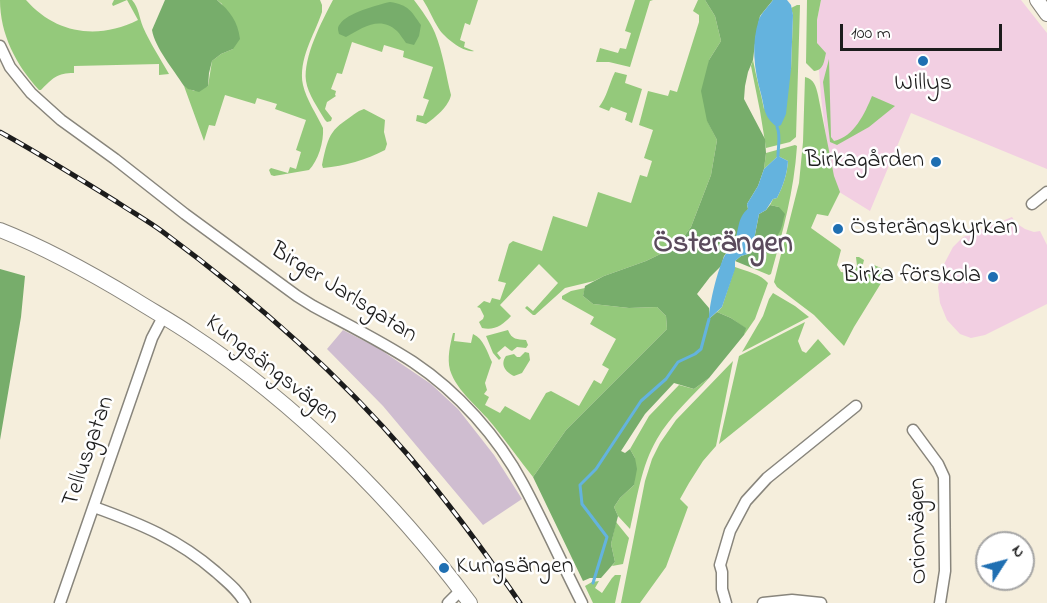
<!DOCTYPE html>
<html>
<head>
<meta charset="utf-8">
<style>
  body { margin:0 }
  #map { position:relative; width:1047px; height:603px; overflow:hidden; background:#f5eedc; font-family:"Indie Flower",sans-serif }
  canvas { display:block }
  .north { position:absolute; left:975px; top:531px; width:60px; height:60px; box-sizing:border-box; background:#fff; border:2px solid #a4a4a4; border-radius:50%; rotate:54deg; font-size:16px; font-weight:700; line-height:24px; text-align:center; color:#1c1c1c }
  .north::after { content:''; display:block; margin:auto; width:21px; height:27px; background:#1f6fb2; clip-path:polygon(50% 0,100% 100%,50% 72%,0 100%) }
  .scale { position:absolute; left:840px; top:24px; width:162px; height:27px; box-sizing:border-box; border:3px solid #1c1c1c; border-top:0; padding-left:8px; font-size:18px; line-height:21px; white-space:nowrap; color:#1c1c1c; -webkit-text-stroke:4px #fff; paint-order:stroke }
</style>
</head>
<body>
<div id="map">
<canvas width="1047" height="603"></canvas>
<div class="north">N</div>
<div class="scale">100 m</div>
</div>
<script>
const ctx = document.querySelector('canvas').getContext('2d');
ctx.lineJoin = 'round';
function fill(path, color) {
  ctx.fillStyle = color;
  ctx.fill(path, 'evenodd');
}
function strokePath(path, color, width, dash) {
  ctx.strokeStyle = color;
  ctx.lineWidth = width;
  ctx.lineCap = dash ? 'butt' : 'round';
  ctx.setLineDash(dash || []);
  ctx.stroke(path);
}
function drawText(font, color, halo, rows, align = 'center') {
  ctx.font = font + ' "Indie Flower",sans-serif';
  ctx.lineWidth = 5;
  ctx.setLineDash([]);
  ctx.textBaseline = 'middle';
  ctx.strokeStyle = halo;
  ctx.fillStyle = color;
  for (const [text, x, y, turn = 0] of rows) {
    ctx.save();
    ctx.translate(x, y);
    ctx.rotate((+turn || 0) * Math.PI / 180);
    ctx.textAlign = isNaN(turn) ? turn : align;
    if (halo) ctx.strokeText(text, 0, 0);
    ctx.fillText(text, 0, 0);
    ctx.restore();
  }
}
const built = new Path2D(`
  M821,0H1021L1047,33V169L911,113L870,211L836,190L831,177L821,97L817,43V20Z
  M1012,217L1016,223L1025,229L1034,232L1040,231L1047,245V304L985,335L971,338L960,334L947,320L940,303L938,287L942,268L953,247L963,237Z`);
const industrial = new Path2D(`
  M343,330L378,348L431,384L458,409L494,455L522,499L483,525L383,406L327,349Z`);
const green = new Path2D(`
  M0,0H26C56,34 98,40 138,20L127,0L113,6L112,4L114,0H132C139,8 139,17 143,27C150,43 160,58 169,74L159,75V64L74,66V73C57,73 53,78 41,90H39C16,65 0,34 0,0Z
  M217,0H320L322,5V12C314,36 298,59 303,85C306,99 317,115 323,128C324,142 318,161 309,170L274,176L271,175L269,170L271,168L288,173L290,167L296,169L301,152L296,150L306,120L275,109L277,104L257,98L255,104L225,95L215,126L209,125L204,141L184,86L194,91L208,86L212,61L221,54L233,49L222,4Z
  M333,0H414C422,11 430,21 435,33C443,53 446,75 451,95C449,106 435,118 426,124L416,121L417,115L423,116L429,100L423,98L433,67L403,57L404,51L384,45L382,52L352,42L342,74L337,73L331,89L336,91L335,95L336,96L327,102L325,109L332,118L331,121L327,122L325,120C318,108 308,94 306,81C303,57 322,21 333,0Z
  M423,0H478L470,25L465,23L460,40L465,42L464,47L474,51C464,53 445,38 439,29C433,20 429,9 423,0Z
  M635,0H653L650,1L630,67L609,62H596L600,48L618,53L620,48L626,49L631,33L625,31Z
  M698,0H705L715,16L721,41L709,60L707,120L717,140L711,175L691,227L677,246L646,261L604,276L594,281L565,288L535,315H533L525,308L527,306L533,311L558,283L539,264L500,305L511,316C503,325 494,331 482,328L479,322L483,319L484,316L480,308L477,307L484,301L490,303L492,298L500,300L506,283L498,281L509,244L513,241L542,251L553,216L587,227L598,192L631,203L640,175L647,177L652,161L644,158L653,130L639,125L648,91L668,96L670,90L677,92L699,22V15L693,11Z
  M807,0H821L817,20V43L826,53C824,61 824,70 814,71L806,63Z
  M797,5H800L796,137L790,142L766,148L760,111L751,66L753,60C756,77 761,93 764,109L791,69L793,15L791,8Z
  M829,59L831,137L834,141C854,137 865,113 872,96L895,106L869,127L837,145L830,142L823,82Z
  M615,72L627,75L625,83L642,89L632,123L625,120L627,113L611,107L609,111L599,107C607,97 609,84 615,72Z
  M805,77C814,79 816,86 818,95L834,176L840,192L828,216L817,214L811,228L839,248L841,250L837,265L841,272L848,273L854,272L857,266L856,257H859L864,260L862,268L871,272L874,265L881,268L886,275L854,327L844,346L814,315L777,287L774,282L799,183L803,142Z
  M364,109L385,120L384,132L387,144L385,150C366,160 345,166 323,168L322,165C329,131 331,130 359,111Z
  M795,145L797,146C794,191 783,231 771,274L769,275L752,268L761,269L765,264C764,252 774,243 779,232C782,225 780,215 779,207L770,205L773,199L777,198C783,186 787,175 788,161L778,156L764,169L766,153Z
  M735,267C746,271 761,274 768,283L755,319L744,335L745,328L731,318L717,312L722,307Z
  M585,288L583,296L593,304L629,308L657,307L666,316L667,329L566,430L533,477C519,460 507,442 493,425C479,407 457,392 450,370C447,358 450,345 453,333H455L454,341L471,343L473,334C484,339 487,352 492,362L485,383L487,390L484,394L489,397L485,405L500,413L505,406L530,420L546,393L551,391L579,406L594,380L601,384L609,369L602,365L616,339L590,324L594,317L562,299V296L571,291Z
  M773,293L795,306L809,317L742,352L763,316L769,299Z
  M805,322L798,341L802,351L806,353L818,339L831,354L719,444L739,356Z
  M508,330C512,340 517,339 526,340L528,345L526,348L517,347L512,351L510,350L505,346L497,353L501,358L499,360L493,353L486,336Z
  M525,352L529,353L530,360L522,373L514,376C505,372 500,364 506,356L514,354L517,357H520Z
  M733,361L716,446L703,461L689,483L680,499L688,507L666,567L640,603H621L645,481L652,459L660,443L676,420Z
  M709,378C692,397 670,416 657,439C641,466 637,499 630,529L618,516L614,507L620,498L634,485L635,458L630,449L649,416L679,385L694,389Z
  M616,522L629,538L623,564L612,566L615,562L611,544Z
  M615,575H621L615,603H593L585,586L592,582L599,581L595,588L602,593L612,578Z`);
const forest = new Path2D(`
  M165,0H217C230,11 238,22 240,39L233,49L221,54L212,61L209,73L208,86L199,92L188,89L184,86C174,70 155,48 152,30Z
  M705,0H773L760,16L756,35L753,60L748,72L745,86L744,99L765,139L766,153L764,169L758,186L747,204L748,209L734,244L724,256L721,266L710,277L697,294L709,308L710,318L717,312L731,318L746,328L744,335L709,378L694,389L674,383L645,414L621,451L625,453L630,449L635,458L637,469L634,485L620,498L614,507L618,516L611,544L615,562L601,578H590L583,581L533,477L566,430L667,329L666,316L657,307L629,308L593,304L583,296L585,286L604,276L646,261L677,246L691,227L711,175L717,140L707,121L701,91L709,60L721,41L715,16Z
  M390,2C409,5 411,11 421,25L419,36L414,45L406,43C403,39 400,34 397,31C380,15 362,28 346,37L339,34C338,29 337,28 340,24C347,13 377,5 390,2Z
  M770,205L779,207L785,214C783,219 783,224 781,229C776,241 764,251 765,264L761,269L752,268L735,261L741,256L748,254L753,245L759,214L766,210Z
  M0,269L25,276L21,317L0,440Z`);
const water = new Path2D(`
  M773,0H787L791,5L793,15L791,69L786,114L781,125L777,127C763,116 765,109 761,94C754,69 751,44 759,19C762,12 769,6 773,0Z
  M778,156L788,161C787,175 783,186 777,198L773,199L766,210L759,214L753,245L748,254L741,256L735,261V269L722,307L709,319C709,304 718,268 725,255C728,251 732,248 734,243C739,232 737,217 748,209L747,204L758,186L764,169Z`);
const stream = new Path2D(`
  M777,127C781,135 778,146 778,156
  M593,583L607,537L582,504L580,485L596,469L641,401L666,379L678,362L695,354L701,349L709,319`);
const minor = new Path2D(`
  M0,46L10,67L31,93L61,120L115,159L185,214L297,296L313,306C346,324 381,341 413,362C458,392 498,437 523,484C544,523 562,564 582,603
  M1032,204L1047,192
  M913,430L938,464L944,477L945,571L940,603
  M94,507C141,524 178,539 216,572C227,582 238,590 245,603
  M60,603L152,338L163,317
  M448,603L461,590
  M726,603L722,589V572L720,565L730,531L746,501L767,478L856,406
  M763,603L792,600L821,603`);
const tertiary = new Path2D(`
  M1037,0L1047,14
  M0,230C46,248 91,273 134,299C153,311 173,322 192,335C296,403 396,503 470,603`);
const rail = new Path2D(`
  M0,132C40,154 78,178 117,202C132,212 148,221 163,232C251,297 336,371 408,455C448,502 485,552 520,603`);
const markers = [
  [923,61,6,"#1f6fb2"],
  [936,162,6,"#1f6fb2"],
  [838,229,6,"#1f6fb2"],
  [993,277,6,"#1f6fb2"],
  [444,568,6,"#1f6fb2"]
];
const poiNames = [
  ["Willys",923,85,"center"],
  ["Birkagården",924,162],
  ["Österängskyrkan",850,229,"left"],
  ["Birka förskola",981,277],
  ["Kungsängen",456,568,"left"]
];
const streetNames = [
  ["Birger Jarlsgatan",343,294,32],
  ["Kungsängsvägen",271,371,38],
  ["Tellusgatan",90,452,-71],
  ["Orionvägen",920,531,-91]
];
const districtNames = [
  ["Österängen",723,246]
];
fill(built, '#f2cfe2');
fill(industrial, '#cfbdd0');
fill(green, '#94c97b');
fill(forest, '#77ad6b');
fill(water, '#64b3de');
strokePath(stream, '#64b3de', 3);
strokePath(minor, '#88857c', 13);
strokePath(tertiary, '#88857c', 16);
strokePath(minor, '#fff', 10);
strokePath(tertiary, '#fff', 14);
strokePath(rail, '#1c1c1c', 5);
strokePath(rail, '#fff', 3, [9]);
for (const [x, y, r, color] of markers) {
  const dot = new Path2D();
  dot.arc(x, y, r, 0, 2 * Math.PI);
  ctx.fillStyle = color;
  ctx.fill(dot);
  strokePath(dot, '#fff', 2);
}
drawText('24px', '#1c1c1c', '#fff', poiNames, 'right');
drawText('24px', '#1c1c1c', '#fff', streetNames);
drawText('bold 30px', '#5b4b5d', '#fff', districtNames);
</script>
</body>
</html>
